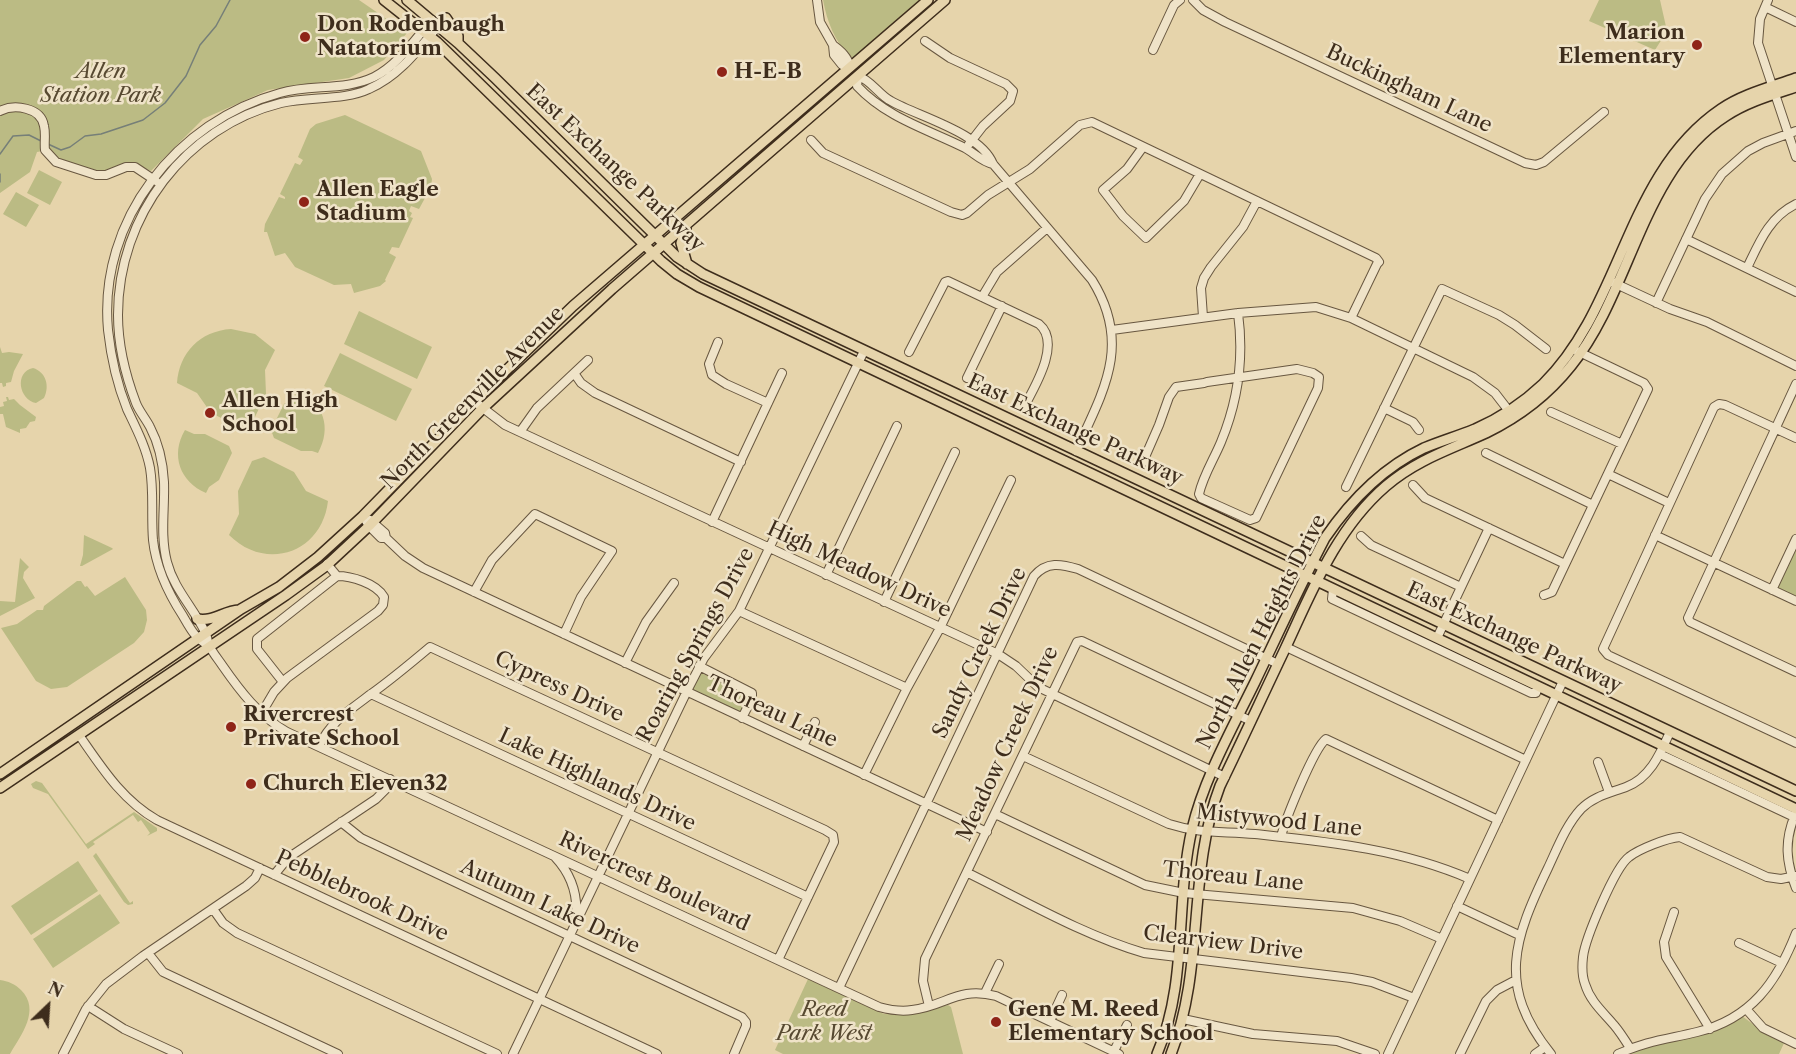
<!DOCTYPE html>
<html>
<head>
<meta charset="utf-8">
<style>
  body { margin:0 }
  #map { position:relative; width:1796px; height:1054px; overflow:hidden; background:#e6d4ab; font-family:"Libre Caslon Text",serif }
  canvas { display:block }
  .north { position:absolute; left:18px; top:976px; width:60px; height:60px; -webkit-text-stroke:4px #efe3c8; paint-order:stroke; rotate:25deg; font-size:16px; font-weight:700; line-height:24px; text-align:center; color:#3e2d1c }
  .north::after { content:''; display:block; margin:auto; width:21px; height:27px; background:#3e2d1c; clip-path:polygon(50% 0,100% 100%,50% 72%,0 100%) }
</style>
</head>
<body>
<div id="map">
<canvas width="1796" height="1054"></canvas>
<div class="north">N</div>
</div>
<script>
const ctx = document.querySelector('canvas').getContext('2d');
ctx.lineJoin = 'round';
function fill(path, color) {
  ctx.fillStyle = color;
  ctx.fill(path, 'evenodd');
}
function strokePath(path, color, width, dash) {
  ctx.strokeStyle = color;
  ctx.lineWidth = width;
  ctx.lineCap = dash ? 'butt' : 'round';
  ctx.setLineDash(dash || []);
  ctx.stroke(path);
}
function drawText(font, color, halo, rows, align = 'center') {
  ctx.font = font + ' "Libre Caslon Text",serif';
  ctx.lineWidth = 5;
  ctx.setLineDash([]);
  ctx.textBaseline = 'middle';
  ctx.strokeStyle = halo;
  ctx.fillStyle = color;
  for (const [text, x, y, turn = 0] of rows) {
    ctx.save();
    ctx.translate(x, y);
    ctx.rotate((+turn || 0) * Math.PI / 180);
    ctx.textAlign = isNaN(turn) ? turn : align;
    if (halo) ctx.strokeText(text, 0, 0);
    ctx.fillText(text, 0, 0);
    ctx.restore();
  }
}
const green = new Path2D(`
  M0,0H359L407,33L384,60L349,78L268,90L203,119L151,171L135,164C125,166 112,172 102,172C86,172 59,160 48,150L37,152L30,172L0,193Z
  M823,0H919L855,56L850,58C835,41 827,22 823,0Z
  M1599,0H1660L1667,31L1655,50L1589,21Z
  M345,115L421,151L432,179L431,187L419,209L411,206L409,211L412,213L410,217L413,218L399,248L392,247L389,253L396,257L385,280L386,281L380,286L354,293L351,284L334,285L295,267L285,253L275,256L267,232H264L265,224L279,197L285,199V197L280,194L295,163L300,165L303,160L298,157L310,129L316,124Z
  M39,170L62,182L50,205L27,193Z
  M16,192L39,205L26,227L3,214Z
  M359,311L432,347L417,379L344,344Z
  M231,329L255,334L275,350L265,370L266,394L252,423L240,427L211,413L197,393L177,383C179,353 200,331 231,329Z
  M0,347L2,353L9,352L23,354L14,371L11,382L6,383V386L3,387L2,383H0Z
  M340,353L412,389L396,421L324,386Z
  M33,368C46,372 50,386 44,398L36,403C19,400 14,372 33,368Z
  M297,391C324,402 332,428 318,453L312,451H301L274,438L271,430L284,404L294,397Z
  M6,397H8L9,400L14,399L20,405L36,417L35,421L30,422L26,428L20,429V433L6,427L3,414H0V407L4,406L3,402L7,401Z
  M185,430L194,434H205L229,446L232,453L219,480L209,487L206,493C180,482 170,455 185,430Z
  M264,457L294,472L306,491L328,501C322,553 266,572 229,535L239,514L238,491L252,461Z
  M84,535L112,548L113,549L82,566H80L83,555Z
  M1796,548V598L1777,589Z
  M20,558L29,567L24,572L23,578L35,598L0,616V601L15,602Z
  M125,577L146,610L147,620L144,632L134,643L67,687L51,689L36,681L1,628L17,624L37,610H43L44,606L77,581H81L85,587L87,586L95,596Z
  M701,673L747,693L748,697L742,710L737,712L694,691L692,687L698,674Z
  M36,781L42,783L86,844L134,812L157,828V831L147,836L150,833L141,820L138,822L133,815L93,842L95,844L88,849L48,794L33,788L31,784Z
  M96,853L130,903L133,901V904L128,905L124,902L93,856Z
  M78,861L98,891L31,935L11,906Z
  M100,894L120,923L53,968L33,939Z
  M808,979L884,1014L910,1015L948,1005L951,1007L963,1054H783L775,1050Z
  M0,980C8,981 15,984 21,990C41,1010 21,1035 10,1054H0Z
  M1742,1016L1765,1033L1784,1043L1779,1054H1624Z`);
const stream = new Path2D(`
  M48,144L61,150L70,147L85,136L101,134L143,120L165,103L186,76L200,45L216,26L230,0
  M0,154L13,136L29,135L41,141
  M0,174V182`);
const minor = new Path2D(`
  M817,0L820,22L833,45L834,55L842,65L850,67
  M1193,0L1203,10L1225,22L1525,163L1536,165L1544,162L1604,112
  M1768,0L1760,19L1758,43L1796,157
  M1765,7L1796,22
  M438,26C418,50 399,76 369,89C344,101 309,96 281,103C185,127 118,216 118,315C118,346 125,374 136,403C139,411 146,419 150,427C159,444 163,463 164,482C165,509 160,535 167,562C174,589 193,607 205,632C208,636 207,641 209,645C212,652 218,659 222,665C240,691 259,716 287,732L879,1007C890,1010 900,1012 912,1010C946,1006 958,986 996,996L1119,1054
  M925,41L950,58L1006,84L1013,91L1010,101L983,126L969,144
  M833,45C841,51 848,57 850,67
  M1153,50L1174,5L1180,0
  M0,111C14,104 41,107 44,126C46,134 44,142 45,150L56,162L96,175H106L126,167H135L156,181
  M811,140L823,153L951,212L962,215L967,213L988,195L1030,169L1080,125L1092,122L1376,258L1379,262L1377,264L1351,318
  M1143,147L1127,169L1103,190L1123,216L1146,238L1184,201L1200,174
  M993,164C982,162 974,153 965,148C927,129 887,118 857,86L858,76C871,80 879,95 891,101C919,117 980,132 993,164L1092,280C1132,344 1104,390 1076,451
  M1686,239L1796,292
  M1747,268C1759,243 1769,217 1796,204
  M1612,282L1670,309L1707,322L1796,366
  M982,297L997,272L1047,228
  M1656,303L1705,199L1722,174L1748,151L1763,143L1796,131
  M1203,317L1201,288L1204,278L1211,267L1243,227L1257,201
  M1112,330L1238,313L1316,307L1351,318L1473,377L1495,393L1512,415
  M718,342L709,364L712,375L726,384L768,403
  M909,352L945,282L948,281L1039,324C1062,343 1034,388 1024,407
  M574,373L581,383L595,393L741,462
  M967,378L1002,306
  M1796,384L1688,618L1690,622L1796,672
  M479,405L505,425L998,654L1016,666L1038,687L1225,777
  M1384,408L1413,422L1419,430
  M1551,412L1622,444
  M520,432L537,408L588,360
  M1796,438L1725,405L1719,404L1714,407L1603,649L1608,655L1796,743
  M1486,453L1593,505
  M1142,464L1159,425L1169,397L1176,387L1204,383L1207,382L1297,369L1313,373L1319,377L1318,388L1256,518L1250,520L1201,498L1199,494C1203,476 1214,459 1221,442C1238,401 1244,357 1238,313
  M1608,474L1669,503
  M1413,485L1425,498L1565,564
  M1346,487L1442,289L1499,315L1515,325L1546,349
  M363,516L369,526L381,538H386L405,556L423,568L987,832
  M370,520L385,533L386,538
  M712,522L782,373
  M1655,535L1796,601
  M1361,536L1371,545L1461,587
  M826,575L897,426
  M1333,589L1332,599L1531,693H1536L1538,687
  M1772,590L1796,539
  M474,592L492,560L535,514L612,551L581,597L564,634
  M1544,595L1552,592L1648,389L1644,383L1577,351
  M884,602L955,452
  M739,611L907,688
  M1437,638L1489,528
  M209,646C195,638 191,630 183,616C168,593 156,568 153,540C151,516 154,492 150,468C146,447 136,428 127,409C117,384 111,357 108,330C98,220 177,121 280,93C311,84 345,91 374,77C398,65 414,40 432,20
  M1286,647L1526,760
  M625,663L646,622L674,583
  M699,666L752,693V698L742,718
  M283,682L257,649V639L337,576
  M371,694L808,897
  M261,714L274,692L287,678L378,611L383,605L384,597C376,583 351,576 337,576L327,564
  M79,735C102,768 122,800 157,820L657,1054
  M319,746C331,721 350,710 371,694C392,679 411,663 430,647L825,830L833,835L834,842L778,960
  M803,746L815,722
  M1660,754L1794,817
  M1023,756L1169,824C1200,834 1223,831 1255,834C1329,842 1401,849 1470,879
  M1598,762L1609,792
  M864,775L907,688L940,628L1011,480
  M995,814L1145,885L1184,893L1353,908L1400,921L1442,939
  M1795,815C1784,841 1786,862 1796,888
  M341,822L361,838L742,1017L746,1022V1026L734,1054
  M1281,837C1285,820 1314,748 1326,739L1498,820
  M555,857C571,874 578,894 576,917
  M968,873C1025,901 1083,935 1144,953L1351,978L1372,982L1414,998
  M274,875L288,858L376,799L386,789L390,779
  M1457,906L1519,935
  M213,909L223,923L237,933L497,1054
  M1674,912L1664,942L1666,957L1710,1029
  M1739,943L1782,963
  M148,953L163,972L338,1054
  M839,988L1034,576C1047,561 1061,564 1078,569L1278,664
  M985,993L999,964
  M88,1006L124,1029L178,1054
  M929,1006L923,981L925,959L1077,642L1082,641L1251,721
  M1747,1010L1763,1028L1796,1044
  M1183,1019L1253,1034L1337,1041L1375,1054
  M1050,1021L1062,995
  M1630,1048C1625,1040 1620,1032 1614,1025C1603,1012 1590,1001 1585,984C1582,976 1582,966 1583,957C1585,939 1615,867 1629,857C1639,849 1667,838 1680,837L1767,877L1781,879L1796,876
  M1114,1051L1127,1025
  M63,1054L86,1009L106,984L143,956L246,886L255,878L260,868
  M513,1054L687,691L704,658L739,611L864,351
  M1388,1054L1563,681
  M1460,1054L1486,1001L1497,990L1516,980
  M1535,1054L1545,1047
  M1551,1054C1496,986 1514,939 1548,868C1557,849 1566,825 1581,809C1594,796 1610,793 1626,787C1650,778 1660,754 1670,732
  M1618,1054C1646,1041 1668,1039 1697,1032C1751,1019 1777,982 1796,933`);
const major = new Path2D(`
  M384,0L437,42L661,261L677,274L699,287L1796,809
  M407,0L458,43L495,78L677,257L703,274L1796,791
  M446,18L458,36V43
  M686,229L681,243L687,264
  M197,619C214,622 223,611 239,610
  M0,774L241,609L279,587L318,557L363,516L493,383L573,306L928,0
  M0,788L286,595L326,566L369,526L483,408L612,289L945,0
  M1157,1054C1188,983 1175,903 1192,829C1204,778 1232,729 1255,682C1278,634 1300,586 1325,538C1351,500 1382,468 1424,448C1441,441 1458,436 1475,429C1500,418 1523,403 1543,384C1623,306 1625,174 1721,109C1743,94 1771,87 1796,78
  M1171,1054C1205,969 1187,872 1220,786C1242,741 1263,695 1285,649C1312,591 1336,529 1386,486C1416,460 1451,449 1486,433C1519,417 1548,395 1571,366C1632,291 1641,170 1726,116C1747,102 1772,95 1796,87`);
const markers = [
  [305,37,6,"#8f2418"],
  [1697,45,6,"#8f2418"],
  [722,72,6,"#8f2418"],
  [304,202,6,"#8f2418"],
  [210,413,6,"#8f2418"],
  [231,727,6,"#8f2418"],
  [251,784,6,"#8f2418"],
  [996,1022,6,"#8f2418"]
];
const poiNames = [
  ["Don Rodenbaugh",317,25],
  ["Natatorium",317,49],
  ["Marion",1685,33,"right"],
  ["Elementary",1685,57,"right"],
  ["H-E-B",734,72],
  ["Allen Eagle",316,190],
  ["Stadium",316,214],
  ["Allen High",222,401],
  ["School",222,425],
  ["Rivercrest",243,715],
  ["Private School",243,739],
  ["Church Eleven32",263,784],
  ["Gene M. Reed",1008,1010],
  ["Elementary School",1008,1034]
];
const parkNames = [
  ["Allen",101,72],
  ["Station Park",101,96],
  ["Reed",824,1010],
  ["Park West",824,1034]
];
const streetNames = [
  ["Buckingham Lane",1409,89,25],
  ["East Exchange Parkway",615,168,43],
  ["North Greenville Avenue",473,398,-45],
  ["East Exchange Parkway",1075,430,25],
  ["High Meadow Drive",859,570,25],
  ["North Allen Heights Drive",1262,632,-63],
  ["East Exchange Parkway",1514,638,25],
  ["Roaring Springs Drive",696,645,-61],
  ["Sandy Creek Drive",980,653,-64],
  ["Cypress Drive",559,687,25],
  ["Thoreau Lane",772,712,25],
  ["Meadow Creek Drive",1008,744,-65],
  ["Lake Highlands Drive",597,780,25],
  ["Mistywood Lane",1279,821,6],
  ["Thoreau Lane",1233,877,6],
  ["Rivercrest Boulevard",654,882,25],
  ["Pebblebrook Drive",362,896,25],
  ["Autumn Lake Drive",550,907,25],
  ["Clearview Drive",1223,943,7]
];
fill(green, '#bbbb84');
strokePath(stream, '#767f78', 1.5);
strokePath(minor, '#685740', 10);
strokePath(major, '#3e2d1c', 12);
strokePath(minor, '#efe3c8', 8);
strokePath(major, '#e6d4ab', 9);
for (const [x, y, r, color] of markers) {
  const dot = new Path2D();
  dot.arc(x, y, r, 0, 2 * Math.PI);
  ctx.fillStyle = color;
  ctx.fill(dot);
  strokePath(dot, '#efe3c8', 2);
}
drawText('bold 21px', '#3e2d1c', '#efe3c8', poiNames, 'left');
drawText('italic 21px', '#574931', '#efe3c8', parkNames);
drawText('21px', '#3e2d1c', '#efe3c8', streetNames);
</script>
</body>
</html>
